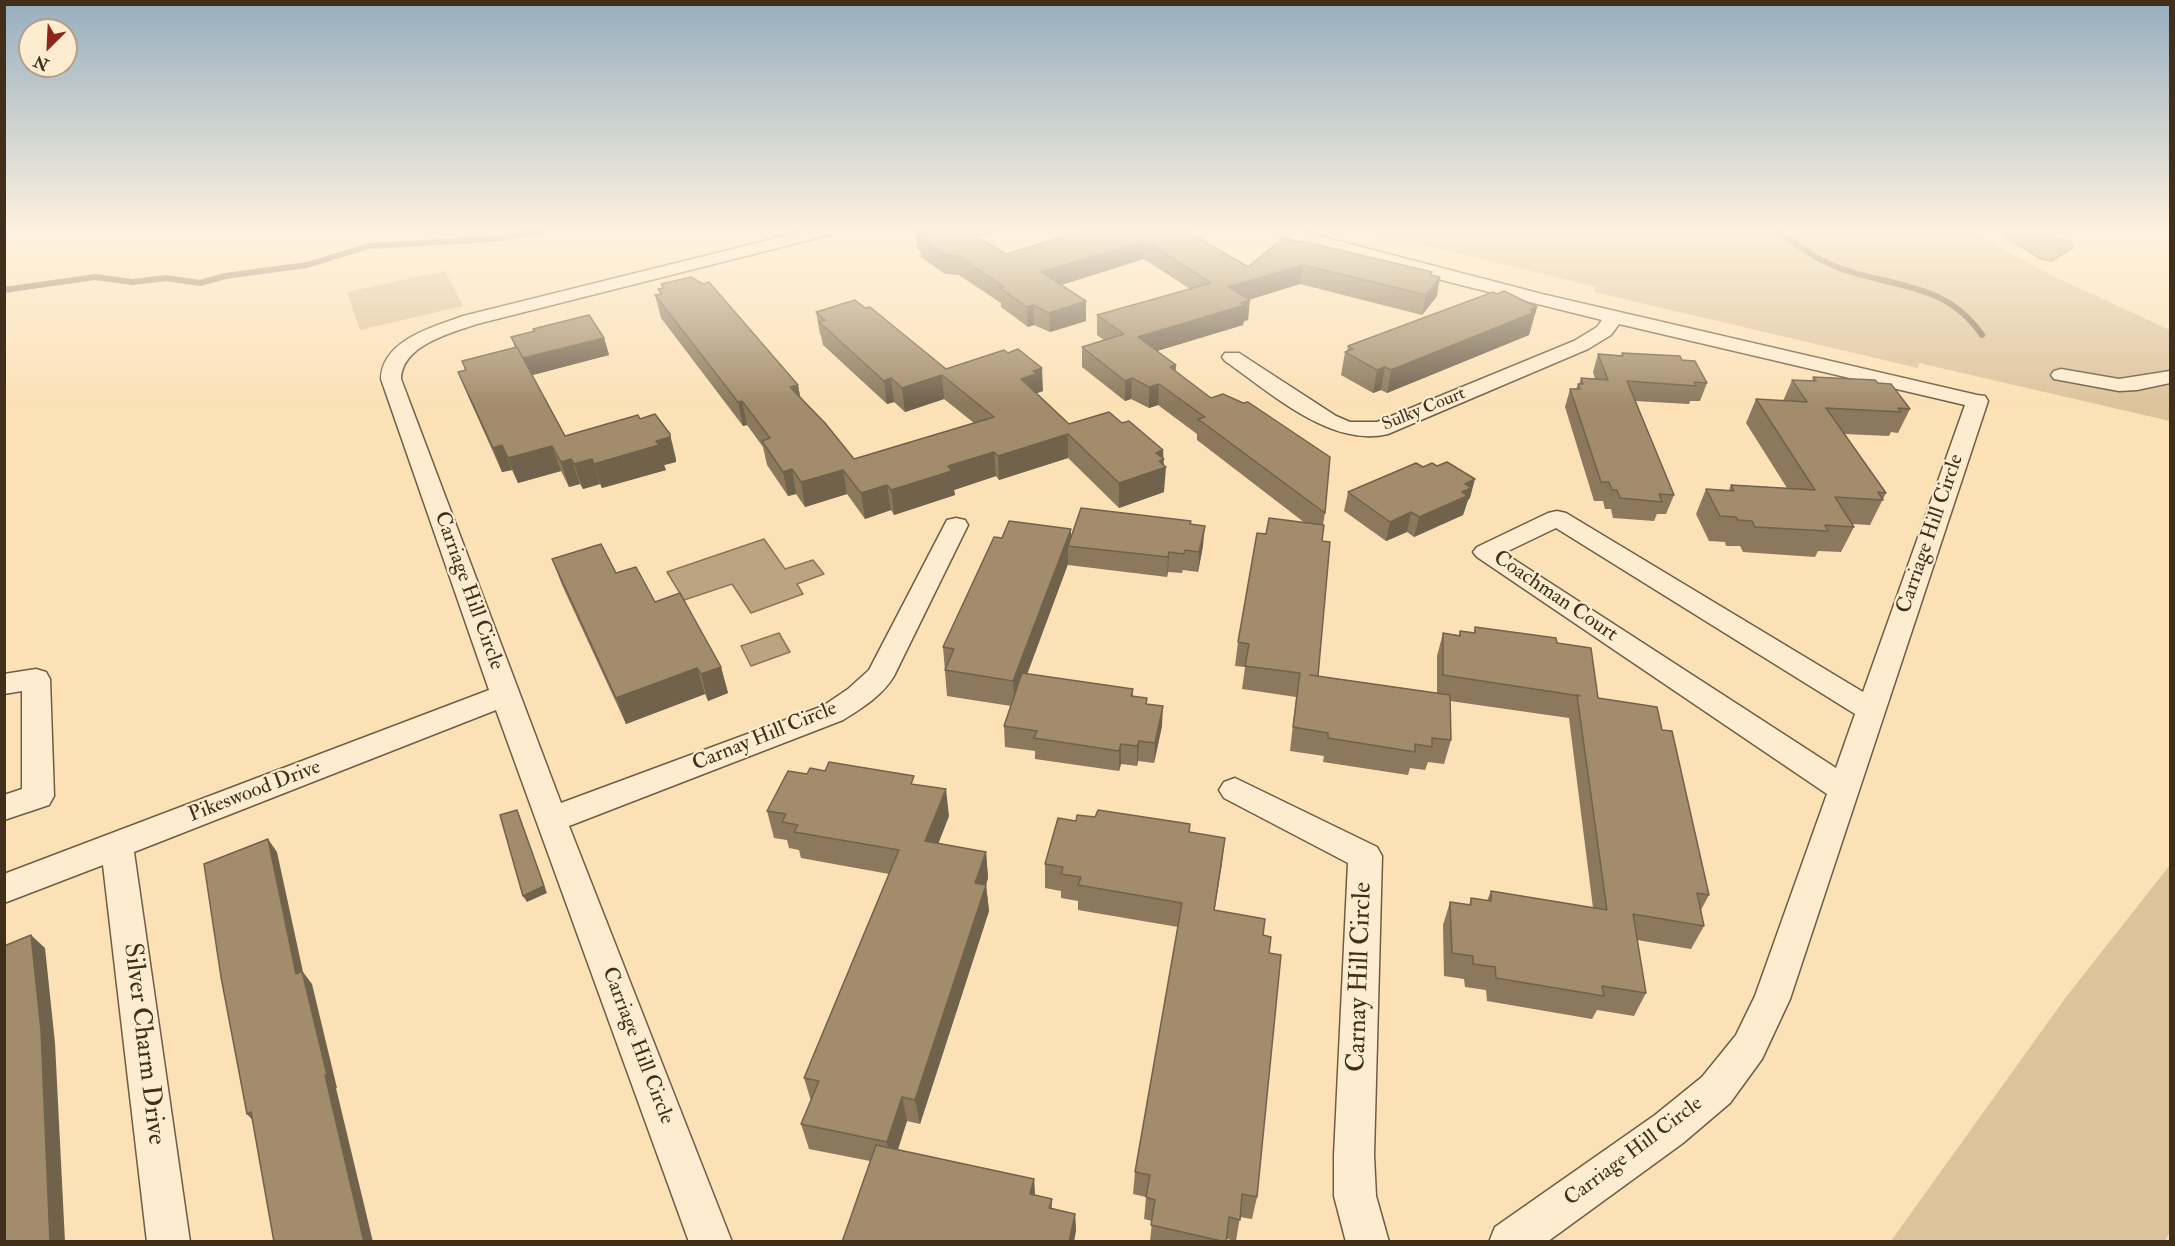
<!DOCTYPE html>
<html>
<head>
<meta charset="utf-8">
<style>
  body { margin:0 }
  #map { position:relative; width:2175px; height:1246px; overflow:hidden; background:#fce1b7; font-family:"IM FELL Double Pica",serif }
  canvas { display:block }
  .frame { position:absolute; inset:0; border:6px solid #412f1b; pointer-events:none }
  .north { position:absolute; left:18px; top:18px; width:60px; height:60px; box-sizing:border-box; background:#fdecd0; border:2px solid #b2a088; border-radius:50%; rotate:204deg; font-size:16px; font-weight:700; line-height:24px; text-align:center; color:#412f1b }
  .north::after { content:''; display:block; margin:auto; width:21px; height:27px; background:#8f2418; clip-path:polygon(50% 0,100% 100%,50% 72%,0 100%) }
</style>
</head>
<body>
<div id="map">
<canvas width="2175" height="1246"></canvas>
<div class="frame"></div>
<div class="north">N</div>
</div>
<script>
const ctx = document.querySelector('canvas').getContext('2d');
ctx.lineJoin = 'round';
function fill(path, color) {
  ctx.fillStyle = color;
  ctx.fill(path, 'evenodd');
}
function strokePath(path, color, width, dash) {
  ctx.strokeStyle = color;
  ctx.lineWidth = width;
  ctx.lineCap = dash ? 'butt' : 'round';
  ctx.setLineDash(dash || []);
  ctx.stroke(path);
}
function drawText(font, color, halo, rows, align = 'center') {
  ctx.font = font + ' "IM FELL Double Pica",serif';
  ctx.lineWidth = 4.5;
  ctx.setLineDash([]);
  ctx.textBaseline = 'middle';
  ctx.strokeStyle = halo;
  ctx.fillStyle = color;
  for (const [text, x, y, turn = 0] of rows) {
    ctx.save();
    ctx.translate(x, y);
    ctx.rotate((+turn || 0) * Math.PI / 180);
    ctx.textAlign = isNaN(turn) ? turn : align;
    if (halo) ctx.strokeText(text, 0, 0);
    ctx.fillText(text, 0, 0);
    ctx.restore();
  }
}
const green = new Path2D(`
  M1365,231H1969L2057,278L2170,330V421L1919,363L1918,368L1594,292L1596,287Z
  M445,271L463,306L360,330L347,292Z
  M2170,865V1232L2165,1241H1891L2066,997Z`);
const water = new Path2D(`
  M2021,233L2054,236L2071,242L2073,248L2051,261L2041,259L2005,237L2006,235Z
  M764,539L785,569L813,560L824,574L797,584L803,594L751,613L732,584L684,600L667,572Z
  M779,633L790,652L751,666L741,646Z`);
const stream = new Path2D(`
  M1778,231C1798,247 1821,262 1845,270C1899,288 1947,284 1982,335
  M4,290L95,277L133,282L166,278L200,283L225,276L307,265L369,246L492,239L544,231`);
const minor = new Path2D(`
  M805,231H831L829,235L477,324C451,333 402,345 401,379L561,803L823,706L848,689L869,670L947,520L956,518L965,520L968,525L894,676C882,696 862,708 843,720L569,826L732,1242H689L496,710L134,852L190,1242H147L103,865L4,903V874L489,690L381,379C382,340 433,327 463,316Z
  M1275,231H1300L1542,294L1977,395L1985,396L1988,401L1790,999L1762,1059L1730,1103L1683,1143L1547,1242H1489L1495,1227L1655,1115L1702,1077L1736,1035L1755,996L1827,794L1477,557L1473,552L1477,547L1548,513L1557,511L1566,513L1863,692L1965,405L1619,324L1611,335L1588,349L1388,434C1330,448 1270,392 1225,361L1222,357L1225,353H1239L1336,416L1350,422H1377L1574,341L1597,327L1602,320L1449,282L1277,235ZM1556,528L1855,714L1836,768L1504,553Z
  M2061,369L2119,379L2170,371V383L2137,390L2119,391L2054,379L2051,375L2054,371Z
  M36,669L46,672L50,679L54,796L49,805L4,820V795L22,789V691L4,694V674Z
  M1235,778L1377,847L1382,856L1374,1155L1376,1196L1389,1242H1346L1334,1196V1155L1348,863L1224,798L1219,790L1224,782Z`);
const wall = new Path2D(`
  M915,231H1002L978,237L1006,254L1187,231L1248,267L1282,239L1432,275L1437,296L1422,315L1300,284L1249,300L1248,320L1244,321L1243,325L1157,351L1176,371L1325,513L1323,525L1318,676L1437,693V656L1443,633L1459,635L1460,631L1474,633L1475,627L1557,643L1598,698L1662,730L1709,895L1701,910L1704,926L1691,949L1637,940L1646,993L1634,1016L1597,1010L1592,1019L1487,1001L1486,990L1465,987L1464,979L1444,976L1443,925L1450,902L1469,905L1471,898L1487,901L1491,891L1593,908L1569,718L1450,701L1451,740L1444,764L1428,762L1425,770L1410,768L1408,775L1323,762L1324,756L1290,751L1296,697L1242,689L1245,667L1235,666L1238,642L1266,534L1305,523L1197,440V434L1158,405L1149,408L1131,399L1125,401L1082,367V347L1104,340L1097,335V315L1190,289L1144,259L1061,285L1086,321L1050,332L1034,325L1028,327L1001,307V303L959,275L945,274L921,257L920,251L917,249Z
  M661,284L798,385L800,396L854,459L974,423L944,399L905,412L894,402L887,404L823,345L821,336L820,334L816,312L865,308L946,369L1043,391L1037,393L1069,424L1163,458L1164,492L1119,508L1068,458L999,480L996,476L954,490L955,495L894,515L891,510L865,519L847,494L805,507L796,494L788,496L767,465L763,447L747,425L743,426L661,318L655,295L660,294L658,289H662Z
  M1537,307L1529,335L1387,393L1381,390L1373,393L1341,375L1345,352L1347,351L1348,346Z
  M533,329L604,338L609,355L532,375L565,436L640,419L676,459V462L664,465L666,470L602,488L600,484L583,489L580,484L569,487L561,471L518,483L512,470L502,472L468,396L458,372L465,370L462,361L515,348L511,337L534,331Z
  M1622,353L1682,360L1707,383L1700,401H1690L1689,404L1635,401L1674,495L1666,514H1657L1654,521L1613,518L1611,509H1605L1603,501H1594L1565,407L1570,389H1576L1578,384H1579L1581,378L1595,379L1593,372L1598,354L1621,356Z
  M1813,377L1878,383L1910,409L1898,433L1891,432L1889,436L1844,434L1886,493L1870,525L1852,524L1854,527L1841,552L1818,551L1815,557L1743,552L1740,546H1726L1725,542L1709,541L1696,514L1706,489L1729,490L1731,485L1787,488L1746,423L1756,399L1783,401L1792,380L1812,381Z
  M1348,492L1470,498L1468,500L1463,515L1414,537L1407,532L1386,541L1344,511Z
  M1190,525L1203,546L1198,572L1183,570L1182,573L1168,572L1167,577L1068,565V564L1027,674L1133,689V696L1147,698V704L1162,726L1154,763L1138,761L1137,766L1121,764L1119,771L1035,759V751L1005,747L1004,726L1011,706L947,696L943,647L1002,538L1071,536Z
  M552,559L616,573L655,602L721,667L728,693L708,701L705,694L626,724L562,585Z
  M915,785L949,816L938,843L986,852L988,878L986,885L989,911L920,1124L907,1121L898,1150L1034,1179L1035,1195L1052,1199V1208L1075,1214L1076,1231L870,1161L809,1149L801,1124L811,1101L804,1078L889,874L801,858L799,850L789,848L787,840L774,838L767,811Z
  M1076,821L1189,832L1222,863L1214,910L1263,935L1269,953L1257,1197L1252,1219L1240,1217L1236,1241L1226,1239V1242H1150L1152,1221L1144,1219L1146,1197L1133,1194L1135,1172L1178,927L1078,910V901L1061,898V891L1045,888V864Z`);
const shadedWall = new Path2D(`
  M977,231H1002L978,237Z
  M1145,241L1144,259L1042,291L1041,272Z
  M1303,265L1300,284L1227,306L1228,287Z
  M1440,277L1437,296L1422,315L1426,295Z
  M1250,300L1248,320L1244,321L1243,325L1137,357L1138,337Z
  M1086,301V321L1050,332L1049,313Z
  M1033,305L1034,325L1028,327L1027,307Z
  M1537,307L1529,335L1387,393L1391,370Z
  M604,338L609,355L529,376L523,358Z
  M1176,365L1175,385L1170,367Z
  M1385,367L1381,390L1373,393L1377,370Z
  M1042,368L1043,391L1037,393L1021,379L1033,371Z
  M942,375L944,399L905,412L902,388Z
  M891,378L894,402L887,404L884,381Z
  M1132,378L1131,399L1125,401V381Z
  M1159,384L1158,405L1149,408V387Z
  M798,385L802,408L790,387Z
  M742,401L747,425L743,426L738,402Z
  M670,434L676,459V462L664,465L666,470L602,488L594,464Z
  M1068,434V458L999,480L998,456Z
  M502,445L512,470L502,472L493,448Z
  M552,446L561,471L518,483L508,458Z
  M1163,450L1164,468L1166,467L1164,492L1119,508V483L1156,453Z
  M994,452L996,476L954,490L955,495L894,515L891,490L948,466Z
  M571,459L580,484L569,487L561,462Z
  M592,459L600,484L583,489L574,464Z
  M792,469L796,494L788,496L783,472Z
  M843,470L847,494L805,507L801,482Z
  M1475,479L1470,498L1468,500L1463,515L1414,537L1419,517L1465,484Z
  M887,485L891,510L865,519L861,493Z
  M1411,512L1407,532L1386,541L1390,522Z
  M1205,526L1203,546L1198,572L1199,552Z
  M1071,529V546H1068V564L1015,707L1013,681Z
  M1169,552L1168,572L1167,577L1168,557Z
  M721,667L728,693L708,701L701,674Z
  M697,668L705,694L626,724L616,698Z
  M1163,706L1162,726L1154,763L1155,743Z
  M1139,741L1138,761L1137,766V746Z
  M1121,744V764L1119,771V751Z
  M946,789L949,816L929,868L925,841Z
  M517,810L547,893L527,902L523,896Z
  M1225,838L1222,863L1211,934L1214,910Z
  M268,839L277,852L303,972L312,984L337,1088H336L373,1242H364L296,974Z
  M986,852L988,878L978,909L975,883Z
  M986,885L989,911L920,1124L915,1100Z
  M31,935L45,948L55,1043L65,1242H50Z
  M902,1097L907,1121L892,1166L887,1142Z
  M251,1112L259,1127L247,1114Z
  M1034,1179L1035,1197L1030,1194Z
  M1075,1214L1076,1231L1074,1242H1069Z`);
const building = new Path2D(`
  M915,231H968L1006,254L1083,231H1187L1248,267L1282,239L1300,243L1302,241L1432,272L1430,275L1440,277L1426,295L1303,265L1228,287L1250,300L1241,303L1245,305L1138,337L1176,365L1170,367L1211,398L1223,394L1243,403L1248,402L1330,457L1325,513L1198,419L1205,417L1159,384L1149,387L1132,378L1125,381L1082,347L1124,334L1097,315L1211,283L1145,241L1041,272L1086,301L1049,313L1033,305L1027,307L1000,288L1004,287L958,256L944,255L919,238L925,237Z
  M691,277L703,284L709,282L798,385L790,387L825,423L854,459L994,417L942,375L902,388L891,378L884,381L819,322L825,320L816,312L855,300L865,308L870,307L946,369L1004,350L1008,353L1018,349L1042,368L1033,371L1036,374L1021,379L1069,424L1109,412L1122,423L1129,421L1163,450L1156,453L1164,459L1159,461L1166,467L1119,483L1068,434L998,456L994,452L948,466L952,471L891,490L887,485L861,493L843,470L801,482L792,469L783,472L762,441L770,438L742,401L738,402L655,295L662,294L658,289L664,288L661,284Z
  M1504,291L1537,307L1530,310L1535,312L1391,370L1385,367L1377,370L1345,352L1353,349L1348,346L1493,292L1497,294Z
  M589,315L604,338L523,358L511,337L535,331L533,329Z
  M517,347L565,436L638,415L640,419L655,414L670,434V437L656,441L659,445L594,464L592,459L574,464L571,459L561,462L552,446L508,458L502,445L493,448L458,372L466,370L462,361Z
  M1622,353L1680,356L1682,360L1695,361L1707,383L1694,382L1696,386L1627,381L1674,495L1659,494L1662,502L1620,498L1617,490H1612L1609,482H1601L1570,389H1580L1578,384H1583L1581,378L1608,380L1598,354L1623,356Z
  M1813,377L1875,380L1878,383L1891,384L1910,409L1898,408L1901,412L1826,408L1886,493L1878,492L1883,500L1835,497L1854,527L1825,525L1828,531L1755,527L1752,521L1738,520L1736,517L1720,516L1706,489L1734,491L1731,485L1815,490L1756,399L1807,402L1792,380L1816,381Z
  M1447,462L1475,479L1465,484L1471,488L1462,492L1467,496L1419,517L1411,512L1390,522L1348,492L1416,463L1423,467L1432,463L1437,466Z
  M1081,508L1191,521L1190,524L1205,526L1199,552L1185,550L1184,554L1169,552L1168,557L1068,546Z
  M1269,518L1324,525L1322,541L1330,542L1318,676L1310,675L1450,695L1451,740L1432,738V747L1415,744V752L1328,738V733L1293,727L1300,673L1245,666L1249,644L1238,642L1257,533L1266,534Z
  M1009,521L1071,529L1013,681L945,670L954,649L943,647L994,537L1002,538Z
  M601,544L616,573L636,567L655,602L680,593L721,667L701,674L697,668L616,698L552,559Z
  M1475,627L1556,638L1557,643L1591,648L1598,698L1657,707L1662,730L1672,731L1709,895L1697,893L1704,926L1633,914L1646,993L1602,986L1604,996L1496,978L1495,967L1473,964V956L1452,953L1450,902L1471,905V898L1491,901V891L1607,910L1577,695L1580,696L1443,675V633L1460,636V631L1475,633Z
  M1022,673L1133,689L1131,696L1147,698L1146,704L1163,706L1155,743L1139,741L1137,746L1121,744L1119,751L1034,738L1037,731L1004,726Z
  M829,762L914,776L911,784L946,789L925,841L986,852L975,883L986,885L915,1100L902,1097L887,1142L801,1124L819,1081L804,1078L899,850L794,832L798,825L782,822L786,814L767,811L788,771L807,774L810,768L825,771Z
  M517,810L544,886L523,896L500,815Z
  M1098,810L1190,824L1189,832L1225,838L1214,910L1265,919L1263,935L1271,937L1269,953L1281,955L1257,1197L1242,1194L1240,1220L1229,1217L1226,1242L1151,1225L1155,1200L1146,1197L1150,1175L1135,1172L1182,903L1078,885L1081,877L1061,874L1063,867L1045,864L1058,818L1076,821L1077,815L1095,817Z
  M268,839L296,974L302,971L327,1075H325L364,1242H274L251,1112L247,1114L221,977L204,864Z
  M31,935L41,1030L50,1242H4V946Z
  M876,1145L1034,1179L1030,1194L1052,1199L1049,1208L1075,1214L1069,1242H842Z`);
const farStreetnames = [
  ["Sulky Court",1424,410,-22]
];
const streetNames = [
  ["Carriage Hill Circle",1931,534,-71],
  ["Carriage Hill Circle",468,591,70],
  ["Coachman Court",1555,597,34],
  ["Carnay Hill Circle",765,737,-22],
  ["Pikeswood Drive",255,792,-21],
  ["Carriage Hill Circle",637,1046,69],
  ["Carriage Hill Circle",1634,1152,-37]
];
const nearStreetnames = [
  ["Carnay Hill Circle",1361,977,-88],
  ["Silver Charm Drive",143,1044,83]
];
fill(green, '#dcc39c');
fill(water, '#bca482');
strokePath(water, '#8b7559', 1.5);
strokePath(stream, '#8b7559', 6);
strokePath(minor, '#705c42', 3);
fill(minor, '#fdecd0');
fill(wall, '#8b785d');
fill(shadedWall, '#71624c');
fill(building, '#a28c6c');
strokePath(building, '#71624c', 1.5);
const sky = ctx.createLinearGradient(0, 0, 0, 405);
sky.addColorStop(0, '#96aebf');
sky.addColorStop(0.57, '#fef2df');
sky.addColorStop(1, '#fef2df00');
ctx.fillStyle = sky;
ctx.fillRect(0, 0, 2175, 405);
drawText('18px', '#412f1b', '#fdecd0', farStreetnames);
drawText('21px', '#412f1b', '#fdecd0', streetNames);
drawText('26px', '#412f1b', '#fdecd0', nearStreetnames);
</script>
</body>
</html>
